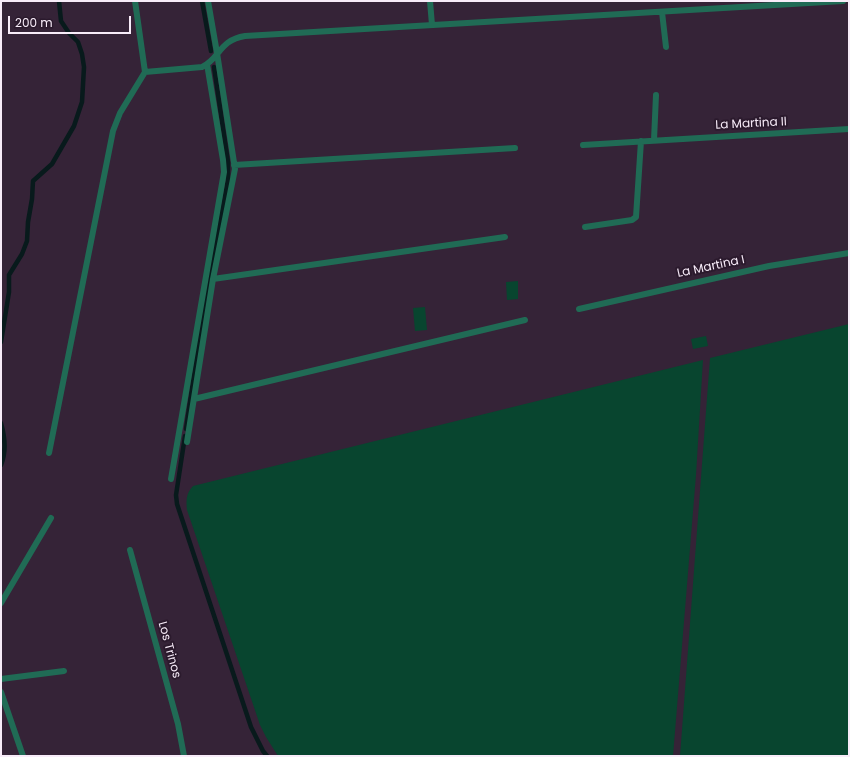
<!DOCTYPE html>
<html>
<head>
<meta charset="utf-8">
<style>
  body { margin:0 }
  #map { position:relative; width:850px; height:757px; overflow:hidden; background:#352337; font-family:Poppins,sans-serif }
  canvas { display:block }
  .frame { position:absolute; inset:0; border:2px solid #f8ecf9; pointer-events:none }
  .scale { position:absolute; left:8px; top:16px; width:123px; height:18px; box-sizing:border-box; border:2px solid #f8ecf9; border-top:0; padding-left:5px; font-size:12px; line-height:14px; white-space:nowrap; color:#f8ecf9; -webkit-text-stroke:3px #2b1a2d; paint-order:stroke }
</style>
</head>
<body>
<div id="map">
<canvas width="850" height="757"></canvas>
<div class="frame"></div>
<div class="scale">200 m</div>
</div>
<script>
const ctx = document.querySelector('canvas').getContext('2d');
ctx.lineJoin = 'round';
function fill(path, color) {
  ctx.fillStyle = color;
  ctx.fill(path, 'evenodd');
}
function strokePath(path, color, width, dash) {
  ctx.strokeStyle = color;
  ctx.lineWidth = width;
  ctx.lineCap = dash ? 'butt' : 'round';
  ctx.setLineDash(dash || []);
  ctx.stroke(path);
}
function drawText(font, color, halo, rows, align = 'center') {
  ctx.font = font + ' Poppins,sans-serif';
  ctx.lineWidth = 4;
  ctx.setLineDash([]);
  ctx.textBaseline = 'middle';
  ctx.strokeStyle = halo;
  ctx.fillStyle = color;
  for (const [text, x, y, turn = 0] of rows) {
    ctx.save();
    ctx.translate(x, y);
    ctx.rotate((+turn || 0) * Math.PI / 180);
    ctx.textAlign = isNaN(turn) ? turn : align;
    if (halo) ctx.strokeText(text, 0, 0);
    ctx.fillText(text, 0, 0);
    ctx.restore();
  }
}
const green = new Path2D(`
  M518,281V299L507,300L506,282Z
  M425,307L427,330L415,331L413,308Z
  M849,324V756H680L710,358Z
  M706,336L708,346L693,349L691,339Z
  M703,360L696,475L673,756H278L266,737L260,725L187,510C186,501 186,493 193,486Z`);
const canal = new Path2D(`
  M202,1L211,51
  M1,342L9,292V275L22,254L27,241L28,222L32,199L33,181L52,164L74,126L82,102L84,67L82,54L78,42L69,33L61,21L59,1
  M1,423C5,437 7,451 1,465
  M186,429L203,315L228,180V162L214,67
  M185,436L176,495L177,504L251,727L263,751L267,756`);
const minor = new Path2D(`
  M430,1L432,25
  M662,12L666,47
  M145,72L202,67C220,59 219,40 245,36L843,1
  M654,140L656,95
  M583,145L849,129
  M234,165L515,148
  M585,227L632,220L636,217L641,141
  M213,279L505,237
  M579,309L769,266L849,253
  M194,399L525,320
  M187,442L213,279L235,169L217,53L208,1
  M49,453L113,131L120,113L145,72L135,1
  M171,479L224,172L223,160L207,64
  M130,550L178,724L184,756
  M1,603L51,518
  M1,679L64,671
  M1,692L23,756`);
const streetNames = [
  ["La Martina II",751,124,-3],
  ["La Martina I",711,267,-12],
  ["Los Trinos",169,650,75]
];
fill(green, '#08452f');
strokePath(canal, '#081a1c', 4.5);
strokePath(minor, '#206b55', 6);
drawText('12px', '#f8ecf9', '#2b1a2d', streetNames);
</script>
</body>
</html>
